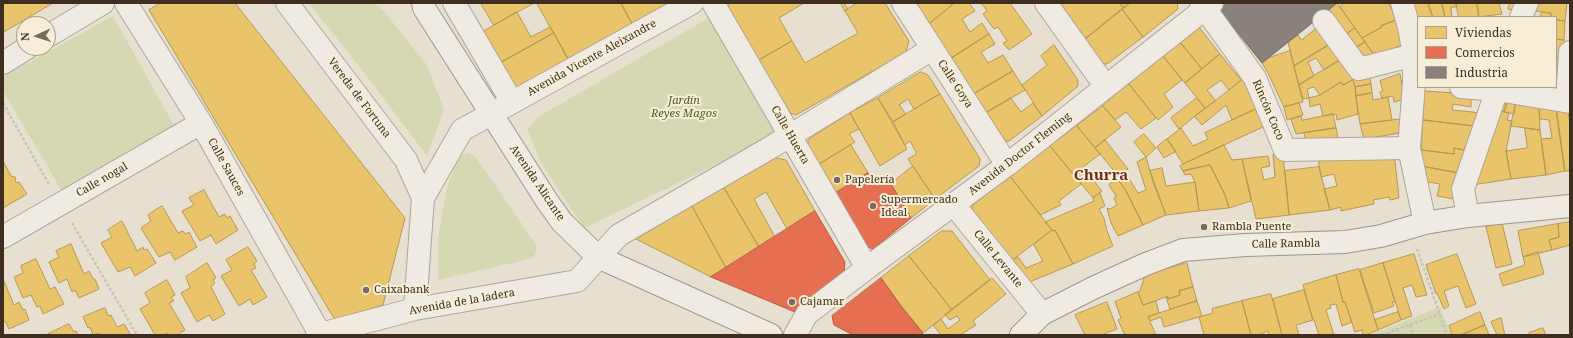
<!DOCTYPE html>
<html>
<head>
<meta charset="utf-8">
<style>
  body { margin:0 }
  #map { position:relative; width:1573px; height:338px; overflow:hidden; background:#e7e0d1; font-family:"Noto Serif",serif }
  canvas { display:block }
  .frame { position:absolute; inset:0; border:4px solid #3d2e20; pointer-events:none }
  .legend { position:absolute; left:1417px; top:16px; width:140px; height:72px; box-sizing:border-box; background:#f7eed8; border:1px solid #ada18e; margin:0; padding:5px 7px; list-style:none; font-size:12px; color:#3d2e20 }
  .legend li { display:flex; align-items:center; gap:8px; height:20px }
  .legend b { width:20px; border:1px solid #ada18e }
  .north { position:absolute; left:16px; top:16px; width:40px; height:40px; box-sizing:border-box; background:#f7eed8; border:1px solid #ada18e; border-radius:50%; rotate:267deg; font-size:11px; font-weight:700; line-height:16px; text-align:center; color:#3d2e20 }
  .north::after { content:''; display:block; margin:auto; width:14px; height:18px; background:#786c5e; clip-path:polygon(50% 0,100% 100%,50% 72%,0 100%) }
</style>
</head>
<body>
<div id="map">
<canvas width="1573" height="338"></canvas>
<div class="frame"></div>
<ul class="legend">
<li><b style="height:11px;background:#e9c46a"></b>Viviendas</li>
<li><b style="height:11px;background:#e76f51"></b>Comercios</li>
<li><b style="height:11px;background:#8a817c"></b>Industria</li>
</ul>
<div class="north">N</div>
</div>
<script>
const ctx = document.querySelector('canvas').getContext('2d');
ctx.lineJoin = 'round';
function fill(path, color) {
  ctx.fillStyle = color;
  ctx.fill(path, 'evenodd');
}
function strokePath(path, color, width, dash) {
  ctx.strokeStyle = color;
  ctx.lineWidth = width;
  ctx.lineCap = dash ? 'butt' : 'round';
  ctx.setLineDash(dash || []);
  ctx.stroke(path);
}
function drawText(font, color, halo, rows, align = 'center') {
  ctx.font = font + ' "Noto Serif",serif';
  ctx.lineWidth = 4;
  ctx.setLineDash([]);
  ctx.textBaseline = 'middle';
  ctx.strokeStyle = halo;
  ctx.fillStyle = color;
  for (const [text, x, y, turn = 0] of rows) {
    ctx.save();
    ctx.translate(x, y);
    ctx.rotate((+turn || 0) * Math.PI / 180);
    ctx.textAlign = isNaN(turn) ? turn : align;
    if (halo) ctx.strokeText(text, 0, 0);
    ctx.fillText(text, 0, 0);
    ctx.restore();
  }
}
const green = new Path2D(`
  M309,3H373L383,10L427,65L444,110L427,156L366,75Z
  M113,16L176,129L63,193L3,91V77Z
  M710,17L780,134L584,228L540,161L527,129L538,117Z
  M467,153L475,156L537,246L534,258L438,280V239L446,191L458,158Z
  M1440,307L1451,335H1370Z`);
const homes = new Path2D(`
  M3,3H53L4,32Z
  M161,3H235L405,218L383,305L335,320L149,10Z
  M481,3H534L494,25Z
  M537,3H621L633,25L570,62Z
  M621,3H671L633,25Z
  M729,3H804L779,18L792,41L757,61L728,9Z
  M841,3H844L848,9L845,11Z
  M857,3H885L909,41L906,52L796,115L787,112L757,61L792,41L805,63L858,33L845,11Z
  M916,3H951L952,5L929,24Z
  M955,3H969L975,11L962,19L970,32L982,23L989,34L950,59L929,24Z
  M981,3H1010L1032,34L1009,50L1003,43L1007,41L998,27L994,29L983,14L987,11Z
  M1056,3H1120L1124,8L1084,40Z
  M1120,3H1130L1124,8Z
  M1130,3H1177L1178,9L1143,37L1122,9Z
  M1337,3L1355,28L1344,36L1327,13Z
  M1344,3H1389L1396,20L1381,26L1382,27L1362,38L1340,7Z
  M1412,3H1428L1433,17H1418V22Z
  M1428,3H1442L1445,17H1433Z
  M1442,3H1456L1457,7H1451L1452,17H1445Z
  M1456,3H1477L1479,17H1459Z
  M1477,3H1499L1502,14L1479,17Z
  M1510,3H1525L1522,12L1508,9Z
  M1534,3H1567L1565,21L1556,20V17H1551V13L1535,11L1534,17H1531Z
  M1122,9L1143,37L1107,64H1102L1084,40Z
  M517,12L531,37L550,27L554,33L500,63L483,32Z
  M1542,12L1551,13V17H1540Z
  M1396,20L1406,43L1375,56L1362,38L1382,27L1381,26Z
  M1556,20L1565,21L1564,40L1556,39Z
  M1321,25L1332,43L1294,66L1288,42L1298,35L1301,40Z
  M1198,26L1220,54L1202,69L1180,42Z
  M1355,28L1365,42L1354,49L1344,36Z
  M554,33L570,62L523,88L515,87L500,63Z
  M989,34L995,44L981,52L988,63L1003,55L1013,71L972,95L950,59Z
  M1556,39L1564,40L1563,59H1556Z
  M1180,42L1202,69L1185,83L1163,56Z
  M1365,42L1375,56L1363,61L1354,49Z
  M1332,43L1343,58L1324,70L1316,58L1308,62L1314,76L1299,85L1294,66Z
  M1054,45L1078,80V86L1042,116L1022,85L1047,65L1041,56Z
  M1290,51L1303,102L1284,107L1268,73L1262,63L1268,58Z
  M1220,54L1241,80L1229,90L1221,80L1207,90L1216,101L1205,108L1185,83Z
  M1162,55L1182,80L1164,94L1173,107L1158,120L1128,83Z
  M1343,58L1357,77L1343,85L1341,82L1320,95L1314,87L1307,89L1309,98L1303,99L1299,85Z
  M1556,59H1563L1561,88L1555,87Z
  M1013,71L1025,90L984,114L972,95Z
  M921,72L928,75L940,94L914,109L908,99L899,105L906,114L893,122L878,98Z
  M1369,74L1371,84L1355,87L1353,80Z
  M1400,74L1405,99L1394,102L1393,96L1382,98L1380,92L1383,91L1380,81Z
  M1246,77L1258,108L1232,120L1226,105L1202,125L1195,117Z
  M1353,80L1355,87L1358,114L1337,120L1336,114L1323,116L1320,104L1310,107L1309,98L1320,95L1341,82L1343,85Z
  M1128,83L1156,118L1141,129L1126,112L1115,120L1103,106Z
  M1371,84L1372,93L1356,96L1355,87Z
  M1425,91L1471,94V107L1453,104L1452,110L1473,112L1486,115L1483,127L1423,120Z
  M1372,93L1373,100L1388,97L1392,120L1360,124L1356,96Z
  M940,94L980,159L979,166L935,199L908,159L916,154V152L910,141L905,145L893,122Z
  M1500,97L1508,100L1504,112L1496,109Z
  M878,98L907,149L880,166L850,113Z
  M1011,98L1021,112L1033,103L1042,116L1009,141H1001L984,114Z
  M1197,98L1205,108L1179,129L1171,118Z
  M1508,100L1516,102L1514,114L1504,112Z
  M1516,102L1539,105L1540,130L1511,126Z
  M1299,103L1303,115L1287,120L1284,107Z
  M1539,105L1556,107L1565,171L1546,175L1541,139L1552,138L1549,120L1540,119Z
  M1103,106L1121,127L1095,148L1077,126Z
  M1556,107L1568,110L1570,124V171H1565Z
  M1258,108L1265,126L1183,164L1167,139L1181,128L1193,146L1208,139L1205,133Z
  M1496,109L1509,113L1507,120L1512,121L1506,151L1511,179L1466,186Z
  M850,113L859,129L849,134L855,142L818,165L808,148V140Z
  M1333,114L1336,128L1296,134L1291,119L1301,116L1302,120Z
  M1404,119L1406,132L1364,139L1360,124Z
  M1423,120L1483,127L1474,150L1465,147L1464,150L1454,148V154L1422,150Z
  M1077,126L1100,154L1083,167L1102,191L1093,198L1050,146Z
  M1336,128L1339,145L1307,147L1304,133Z
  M1525,128L1540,130L1546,175L1511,179L1506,151L1527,148Z
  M1144,134L1156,148L1146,157L1134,142Z
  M1167,139L1176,151L1164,158L1157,147Z
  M1105,140L1128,169L1125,172L1138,193L1146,190L1137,162L1146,157L1154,185L1166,215L1143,225L1126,191L1117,178L1119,177L1095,148Z
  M851,145L868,173L834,194L818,165Z
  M1224,145L1232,160L1242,159L1251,201L1229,208L1225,195L1210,165L1183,171L1180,166Z
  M1050,146L1081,184L1059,201L1061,205L1040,215L1010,176Z
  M1465,147L1474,150L1459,173L1421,166L1422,150L1454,154V148L1464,150Z
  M1394,152L1399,198L1390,200L1389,197L1373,200L1374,204L1341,211V207L1330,210L1324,189L1337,186L1334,174L1321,177L1318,158Z
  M1283,154L1289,215L1256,219L1242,159L1268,156L1270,166L1261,168L1264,180L1275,177L1273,155Z
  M776,158L786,160L815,211L787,229L766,192L754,199L775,237L759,247L724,188Z
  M3,161L11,176L15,177L16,183L19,182L27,194L3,208Z
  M1210,165L1225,195L1229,208L1199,211L1195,182L1191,174L1185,175L1183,171Z
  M913,166L935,199L911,218L891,184Z
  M1421,166L1459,173L1454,199L1437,196L1440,184L1422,181Z
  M1319,167L1330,210L1289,215L1285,171Z
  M1162,168L1166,186L1195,182L1199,211L1166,215L1150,171Z
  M1010,176L1052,230L1011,261L972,214L973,205Z
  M1117,178L1126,191L1143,225L1118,236L1111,223L1107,208L1110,209L1117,205L1114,198L1116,196L1109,185Z
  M724,188L759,247L726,268L692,206Z
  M204,190L219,217L225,214L227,218L230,216L238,230L216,244L211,235L200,241L182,211L194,205L189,198Z
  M1100,193L1105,206L1099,209L1104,218L1107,231L1113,246L1073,264L1055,230L1053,231L1045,222L1094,201L1093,198Z
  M162,206L178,233L183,231L185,234L189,232L197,247L175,260L170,252L159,257L141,228L151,221L148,215Z
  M692,206L726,268L711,277L636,239Z
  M122,221L137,251L143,247L144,250L147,249L156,263L135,276L130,267L118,272L101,243L112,237L108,230Z
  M1570,222V245L1552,250L1549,240L1559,237L1558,224Z
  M1502,223L1512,264L1496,268L1486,227Z
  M1558,224L1559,237L1549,240L1552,250L1523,257L1518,231Z
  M1052,230L1053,231L1055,230L1073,264L1027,283L1011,261L1018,257L1026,268L1043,261L1034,245Z
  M942,231H952L990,280L952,310L909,256Z
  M71,244L84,274L89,271L93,279H95L99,289L79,298L75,290L72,292L67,279L59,283L49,262L59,257L56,251Z
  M248,247L257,261L254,264L256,268L251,270L267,297L253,305L250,299L239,306L221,276L232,270L226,260Z
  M1538,252L1544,274L1503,286L1499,274L1525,265L1523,257Z
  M1414,254L1427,295L1416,297L1412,285L1403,288L1412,316L1401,320L1383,263Z
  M1457,254L1476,304L1466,308L1458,286L1444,291L1449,306L1444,309L1437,293L1436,294L1426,265Z
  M909,256L952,310L923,333L901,306L881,278Z
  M36,259L50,289L55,287L64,304L43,314L40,306L37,307L31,295L23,298L14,277L23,273L21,266Z
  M207,263L216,278L213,280L215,283L211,287L225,314L213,321L209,315L197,322L181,293L190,288L186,277Z
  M1187,263L1193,287L1179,291L1180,295L1168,299V297H1166L1143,305L1138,292L1140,291L1145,275Z
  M1383,263L1395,302H1392L1394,306L1374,313L1360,270Z
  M1359,269L1378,330L1366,335H1363L1362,330L1355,332L1345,302H1343L1336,275Z
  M1336,275L1343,302H1345L1352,322L1342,326L1336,304L1330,305L1331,308L1326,310L1334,335H1319L1314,320H1313L1303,285Z
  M992,278L1006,294L973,321L976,325L960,335H941L933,325L941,319L948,329L960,320L957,316L950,320L945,315Z
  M3,279L14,305L19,302L23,310L25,309L29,320L9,329L5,321L3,322Z
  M167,280L175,295L171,297L174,301L169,303L185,330L177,335H169L168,333L163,335H155L140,309L150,303L145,293Z
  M1193,287L1197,301L1170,309L1166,297H1168V299L1180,295L1179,291Z
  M1304,290L1313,320L1296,325L1299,335H1282L1273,299Z
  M1138,292L1143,305L1156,301L1159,313L1148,317L1156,335H1125L1118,320L1121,318L1115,302Z
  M1271,294L1282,335H1269L1268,331L1258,335H1251L1242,301Z
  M1197,301L1202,316L1199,317L1164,327L1161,317L1150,321L1148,317Z
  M1242,301L1251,335H1204L1199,317L1213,313L1212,309Z
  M1107,302L1117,329L1101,335H1085L1075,315Z
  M105,308L108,316L111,315L117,327L124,324L131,335H100L99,333L93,335L90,327L88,328L83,317Z
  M1398,312L1401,320L1378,330L1375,320Z
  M1480,312L1485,325L1461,335H1452L1449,326Z
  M1501,318L1505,335H1497L1491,322Z
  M69,324L74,332L76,331L78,335H49L48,334Z
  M1485,325L1489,335H1461Z
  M1543,328L1546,335H1530L1529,333Z`);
const shops = new Path2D(`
  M868,173L877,187L887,177L911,218L873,249L865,246L834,194Z
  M815,211L845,262L844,274L795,312L711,277Z
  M881,278L901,306L923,333L920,335H853L834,325L832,316Z`);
const industry = new Path2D(`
  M1224,3H1337L1262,63L1218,8Z`);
const path = new Path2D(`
  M3,103L50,186
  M72,223L137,335
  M1417,249L1447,335
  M1410,325L1413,335
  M1382,335L1439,314`);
const street = new Path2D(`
  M126,3L201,123L320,334
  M287,3L406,160L423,198
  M454,3L512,102
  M713,3L867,268
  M903,3L1007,165
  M1046,3L1106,87
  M1201,3L1255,78L1285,150L1409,148
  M1402,3L1409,27L1414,55V83L1409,148L1425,223
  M1521,17L1527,3
  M1324,21L1359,69L1414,55
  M48,36L103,3
  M3,63L27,48
  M1461,87L1497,90L1570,102
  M1567,101L1570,52
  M954,205L1042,314
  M1468,216L1463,189L1498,87
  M3,237L201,123
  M415,309L423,198L462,130L692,3
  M317,335L415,309L577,281L619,235L768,149L932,49
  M795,335L807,314L867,268L1007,165L1212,3`);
const secondary = new Path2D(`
  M423,3L424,8L547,201L562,222L598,257L771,335
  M1021,335L1042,314L1093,288L1146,264L1183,250L1246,245L1345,242L1381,236L1425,223L1468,216L1570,206`);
const markers = [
  [837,180,4,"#786c5e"],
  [873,206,4,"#786c5e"],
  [1204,227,4,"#786c5e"],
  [366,290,4,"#786c5e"],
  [792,302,4,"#786c5e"]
];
const streetNames = [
  ["Avenida Vicente Aleixandre",592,58,-29],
  ["Calle Goya",955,84,57],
  ["Vereda de Fortuna",359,98,53],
  ["Rincón Coco",1268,110,67],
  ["Calle Huerta",790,135,60],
  ["Avenida Doctor Fleming",1020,154,-38],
  ["Calle Sauces",226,167,61],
  ["Calle nogal",102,180,-30],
  ["Avenida Alicante",537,183,56],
  ["Calle Rambla",1286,244,-1],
  ["Calle Levante",998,259,51],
  ["Avenida de la ladera",462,302,-10]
];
const parkNames = [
  ["Jardín",684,101],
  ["Reyes Magos",684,114]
];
const poiNames = [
  ["Papelería",845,180],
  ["Supermercado",881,200],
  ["Ideal",881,213],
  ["Rambla Puente",1212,227],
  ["Caixabank",374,290],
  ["Cajamar",800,302]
];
const districtNames = [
  ["Churra",1101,176]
];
fill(green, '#d6d7b3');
fill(homes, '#e9c46a');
strokePath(homes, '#b59754', 1);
fill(shops, '#e76f51');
strokePath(shops, '#b45c42', 1);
fill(industry, '#8a817c');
strokePath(industry, '#736860', 1);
strokePath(street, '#ada599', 24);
strokePath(secondary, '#9c958a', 24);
strokePath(path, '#c8c2b9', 2.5, [3, 2]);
strokePath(street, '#efebe3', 22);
strokePath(secondary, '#efebe3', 22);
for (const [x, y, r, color] of markers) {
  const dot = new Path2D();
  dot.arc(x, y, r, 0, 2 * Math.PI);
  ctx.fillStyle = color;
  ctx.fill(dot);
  strokePath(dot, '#f7eed8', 1.5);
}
drawText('11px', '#3d2e20', '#f7eed8', streetNames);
drawText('italic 11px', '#4d5a26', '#f7eed8', parkNames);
drawText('11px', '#3d2e20', '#f7eed8', poiNames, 'left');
drawText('bold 15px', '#6b2e1e', '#f7eed8', districtNames);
</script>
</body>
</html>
